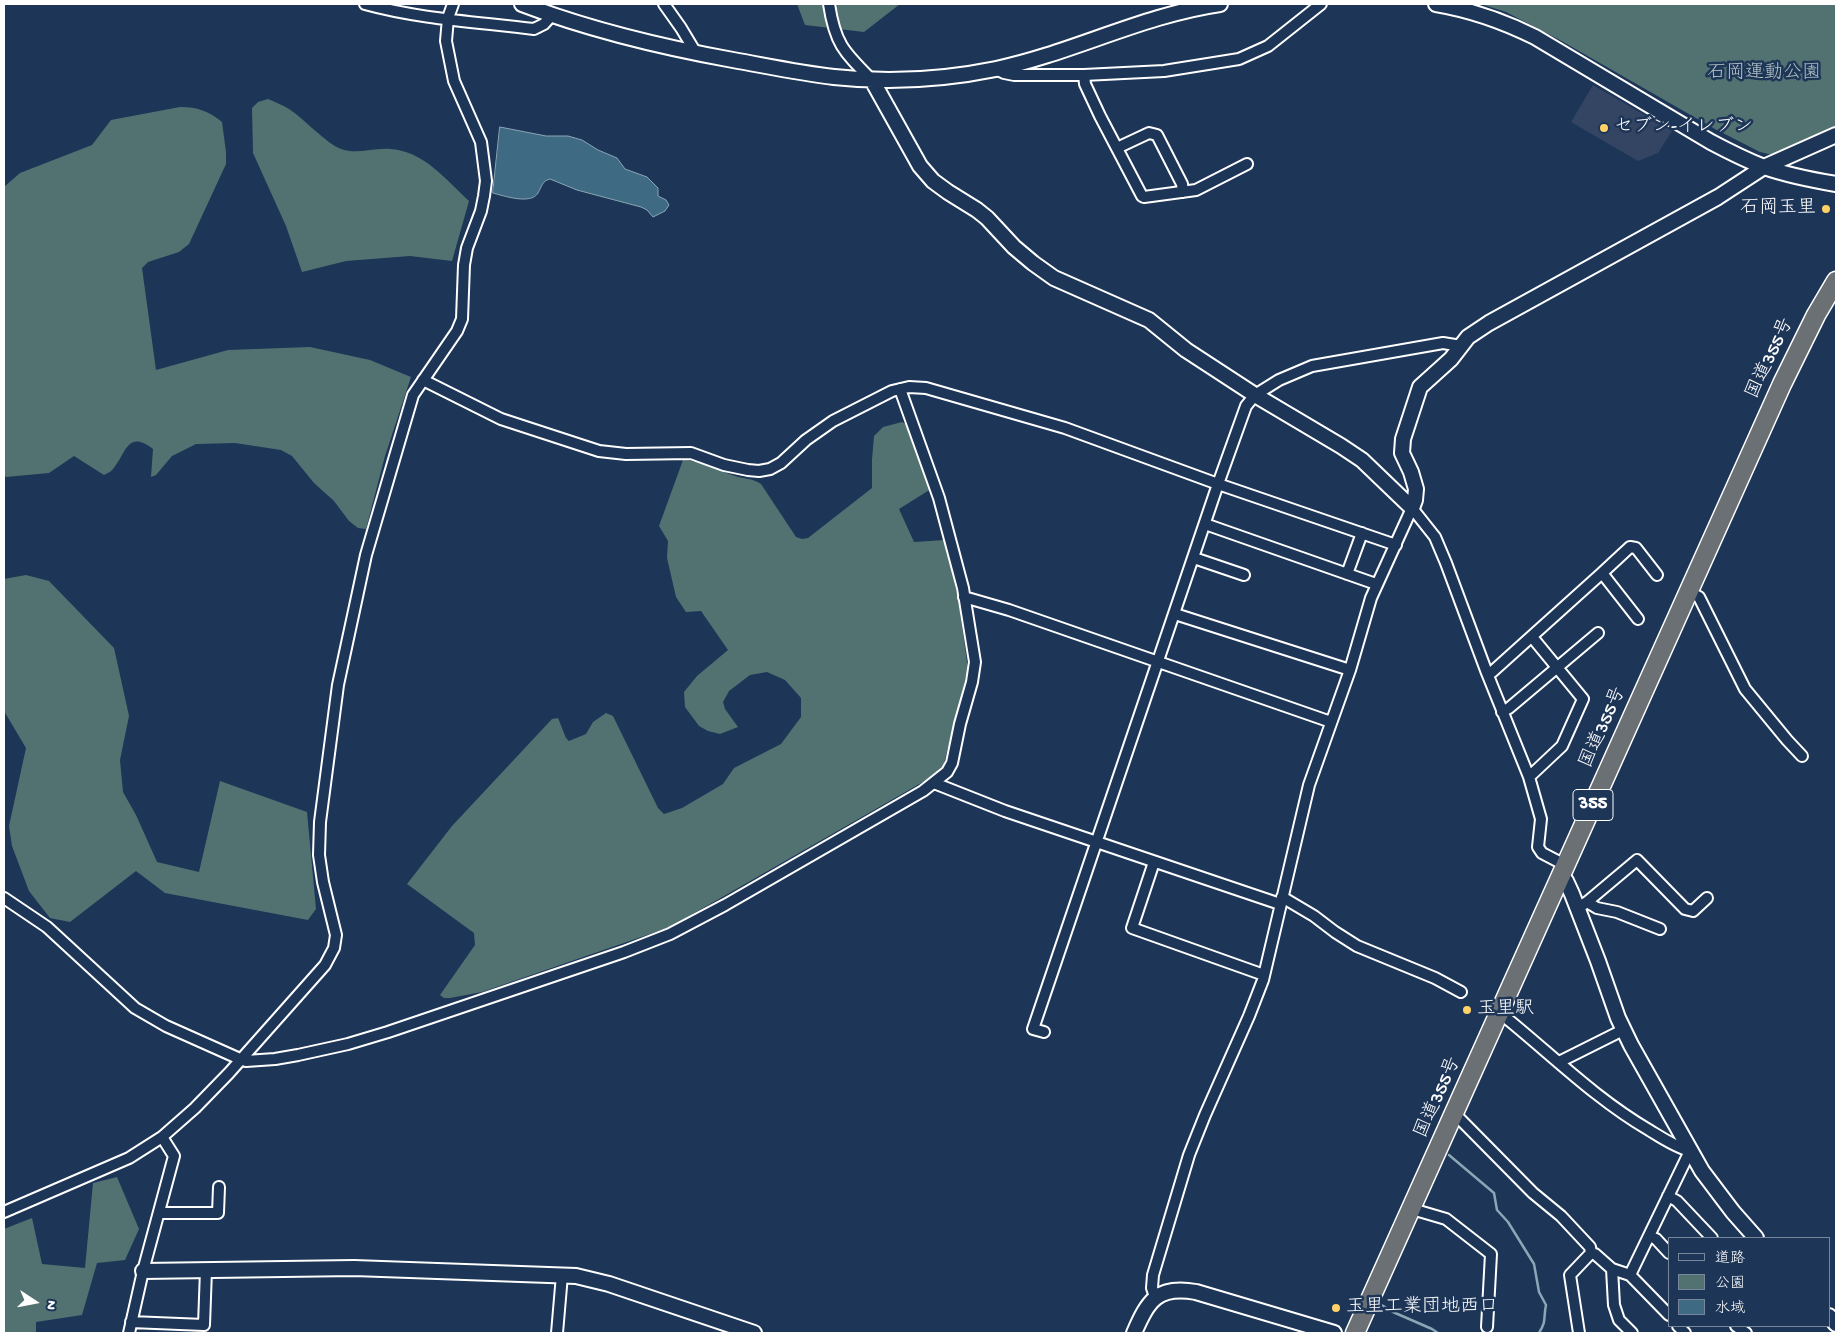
<!DOCTYPE html>
<html>
<head>
<meta charset="utf-8">
<style>
  body { margin:0 }
  #map { position:relative; width:1840px; height:1337px; overflow:hidden; background:#1d3557; font-family:"Gochi Hand","Klee One",sans-serif }
  canvas { display:block }
  .frame { position:absolute; inset:0; border:5px solid #fff; pointer-events:none }
  .legend { position:absolute; left:1668px; top:1237px; width:162px; height:90px; box-sizing:border-box; background:#1d3557; border:1px solid #77869a; margin:0; padding:6px 9px; list-style:none; font-size:15px; color:#fff }
  .legend li { display:flex; align-items:center; gap:10px; height:25px }
  .legend b { width:25px; border:1px solid #77869a }
  .north { position:absolute; left:10px; top:1277px; width:50px; height:50px; -webkit-text-stroke:4px #1d3557; paint-order:stroke; rotate:101deg; font-size:14px; font-weight:700; line-height:20px; text-align:center; color:#fff }
  .north::after { content:''; display:block; margin:auto; width:18px; height:22px; background:#fff; clip-path:polygon(50% 0,100% 100%,50% 72%,0 100%) }
</style>
</head>
<body>
<div id="map">
<canvas width="1840" height="1337"></canvas>
<div class="frame"></div>
<ul class="legend">
<li><b style="height:6px;background:#1d3557"></b>道路</li>
<li><b style="height:14px;background:#527272"></b>公園</li>
<li><b style="height:14px;background:#3e6a83"></b>水域</li>
</ul>
<div class="north">N</div>
</div>
<script>
const ctx = document.querySelector('canvas').getContext('2d');
ctx.lineJoin = 'round';
function fill(path, color) {
  ctx.fillStyle = color;
  ctx.fill(path, 'evenodd');
}
function strokePath(path, color, width, dash) {
  ctx.strokeStyle = color;
  ctx.lineWidth = width;
  ctx.lineCap = dash ? 'butt' : 'round';
  ctx.setLineDash(dash || []);
  ctx.stroke(path);
}
function drawText(font, color, halo, rows, align = 'center') {
  ctx.font = font + ' "Gochi Hand","Klee One",sans-serif';
  ctx.lineWidth = 5;
  ctx.setLineDash([]);
  ctx.textBaseline = 'middle';
  ctx.strokeStyle = halo;
  ctx.fillStyle = color;
  for (const [text, x, y, turn = 0] of rows) {
    ctx.save();
    ctx.translate(x, y);
    ctx.rotate((+turn || 0) * Math.PI / 180);
    ctx.textAlign = isNaN(turn) ? turn : align;
    if (halo) ctx.strokeText(text, 0, 0);
    ctx.fillText(text, 0, 0);
    ctx.restore();
  }
}
const built = new Path2D(`
  M1593,85L1672,131L1658,153L1638,161L1571,122Z`);
const green = new Path2D(`
  M797,4H900L864,32L805,25Z
  M1481,4H1836V130L1777,156L1760,152L1715,129L1558,39L1506,12Z
  M268,99C275,102 283,105 289,109C303,118 327,144 341,149C357,155 374,147 391,149C425,152 445,179 469,201L452,261L410,256L346,261L302,272L286,226L253,153L252,108L258,102Z
  M180,107C197,107 209,111 222,122L226,152V164L189,244L179,252L148,262L142,268L156,370L228,350L310,347L370,360L411,377L385,456L366,529L358,528L349,521L334,501L314,483L292,456L281,450L235,443L196,444L172,456L156,475L151,477L153,449C127,429 126,454 113,469C111,472 107,473 104,475L74,456L49,473L6,477L4,474V187L20,173L92,145L111,120Z
  M902,422L910,426L931,489L899,509L914,542L945,540L958,598L968,669L942,771L670,927L482,992L450,998H444L440,995L475,945L474,933L407,884L452,826L552,719L558,718L566,738L569,741L586,734L593,722L606,713L613,716L658,808L664,814L682,808L723,784L734,768L781,744L801,717V698L785,680L767,672L750,675L729,691L723,702L725,709L738,727L720,734L708,731L699,726L685,707L684,692L697,676L728,650L701,611L686,612L676,597L667,558L668,541L659,526L683,460C701,461 717,470 735,476C744,479 752,478 761,484L796,537L802,539L808,538L872,488V460L874,436L883,427Z
  M26,575L49,581L114,648L129,716L120,760L123,792L136,815L157,862L199,872L220,781L307,812L316,909L308,920L165,893L136,871L70,922L50,918L29,891L12,846L9,826L26,748L4,711V579Z
  M117,1177L139,1229L125,1260L97,1263L82,1315L36,1322V1333H4V1229L32,1218L42,1264L85,1268L93,1183Z`);
const water = new Path2D(`
  M500,127L546,136H568L582,140L598,150L617,158L625,169L647,177L658,188V196L666,200L669,205L665,211L653,217L647,210L641,207L577,190L550,179C542,181 542,186 538,193C531,205 504,196 493,193Z`);
const stream = new Path2D(`
  M1449,1155L1494,1193L1497,1210L1508,1222L1534,1264L1539,1292L1546,1305C1543,1319 1547,1320 1539,1333
  M1380,1304L1393,1312L1432,1329L1438,1333`);
const street = new Path2D(`
  M365,4C419,19 478,22 534,29L544,24L552,15
  M664,4L681,28L696,53
  M829,4C835,44 844,52 872,80
  M996,69L1004,73L1014,75H1084L1164,71L1239,59L1268,46L1321,4
  M1084,75L1085,84L1100,116L1142,196L1144,197L1196,190L1247,164
  M1117,148L1149,133L1157,135L1182,184L1183,192
  M423,380L501,419L599,451L626,454L691,453L724,465L748,470L759,471L770,469L781,463L806,440L833,421L892,391L909,387L926,388L1065,428L1218,484L1396,545
  M1205,524L1376,584
  M1194,558L1244,575
  M1602,573L1630,547L1636,548L1657,575
  M1347,574L1362,533
  M1689,592L1699,597L1745,689L1787,740L1802,756
  M964,597L1009,610L1331,722
  M1175,614L1350,670
  M1487,673L1492,672L1602,573L1638,619
  M1502,712L1509,708L1598,633
  M1529,777L1562,746L1583,699L1532,637
  M934,783L1005,811L1280,904
  M1154,862L1132,928L1264,975
  M1282,897L1314,916L1335,932L1357,946L1435,978L1461,992
  M4,898L47,927L135,1008L166,1026L240,1059L246,1061L275,1059L298,1055L348,1044L388,1032L624,952L670,934L725,905L923,791L947,772L952,763L960,724L972,682L975,662L963,588L939,498L900,389
  M1587,902L1597,908L1617,912L1660,929
  M1578,908L1587,902L1637,860L1685,909L1693,911L1707,898
  M1500,1013C1549,1052 1594,1098 1649,1130C1662,1138 1675,1147 1690,1151L1630,1275
  M1044,1032L1033,1029L1218,484L1246,406L1255,395L1279,380L1312,366L1443,343L1461,346
  M1559,1062L1623,1030
  M1455,1114L1533,1193L1561,1216L1590,1247L1591,1253L1595,1254L1612,1269L1630,1275L1669,1315
  M1668,1196L1677,1201L1712,1238
  M1412,1209L1446,1219L1491,1254L1487,1327
  M4,1212L129,1158L162,1137L195,1108L229,1073L325,965L334,948L336,935L323,882L319,855L320,822L338,685L366,555L413,395L457,331L462,319L464,265L467,248L481,211L484,196L486,181L481,142L454,81L446,41L448,18L453,4
  M159,1213H218L219,1187
  M1649,1236L1656,1239L1669,1253
  M1612,1269L1614,1305L1619,1320L1632,1333
  M1155,1297L1152,1288L1153,1275L1189,1155L1205,1115L1249,1016L1263,980L1309,785L1350,670L1371,598L1412,508L1435,537L1446,563L1487,673L1529,777L1541,819L1538,847L1542,853L1565,865
  M131,1322L204,1325L206,1270
  M1678,1326L1685,1333
  M1736,1326L1746,1333
  M129,1333L143,1271L174,1156L162,1137
  M557,1333L562,1275
  M1579,1333L1570,1275L1591,1253`);
const secondary = new Path2D(`
  M522,4C590,30 661,47 733,60C767,66 800,73 834,77C888,83 942,80 996,69C1072,53 1143,15 1220,4
  M1436,4C1472,10 1503,21 1535,37L1711,142C1728,151 1746,160 1764,167C1787,175 1812,180 1836,184
  M872,80L920,166L933,181L948,192L977,210L987,218L1014,247L1033,263L1054,278L1149,320L1186,350L1255,395L1341,446L1362,460L1412,508L1415,500L1416,489L1411,472L1402,453L1403,439L1420,387L1451,359L1468,337L1489,323L1718,197L1764,167L1836,135
  M1561,875L1566,881L1572,894L1598,961L1618,1018L1631,1045L1702,1171L1733,1212L1756,1238
  M143,1271L354,1268L576,1276L609,1284L754,1333
  M1829,1316L1836,1324
  M1134,1333C1148,1301 1157,1285 1196,1292L1334,1333`);
const highway = new Path2D(`
  M1355,1333L1782,384L1816,315L1836,281`);
const markers = [
  [1604,128,5,"#ffd166"],
  [1826,209,5,"#ffd166"],
  [1467,1010,5,"#ffd166"],
  [1336,1308,5,"#ffd166"]
];
const shields = [
  [1593,805,40]
];
const shieldNames = [
  ["355",1593,805]
];
const parkNames = [
  ["石岡運動公園",1764,74]
];
const poiNames = [
  ["セブン-イレブン",1614,128],
  ["石岡玉里",1816,209,"right"],
  ["玉里駅",1477,1010],
  ["玉里工業団地西口",1346,1308]
];
const streetNames = [
  ["国道355号",1771,359,-65],
  ["国道355号",1604,728,-66],
  ["国道355号",1439,1098,-66]
];
fill(built, '#344563');
fill(green, '#527272');
fill(water, '#3e6a83');
strokePath(water, '#8ba6b5', 1);
strokePath(stream, '#8ba6b5', 2.5);
strokePath(street, '#fff', 14);
strokePath(secondary, '#fff', 18);
strokePath(highway, '#fff', 21);
strokePath(street, '#1d3557', 10);
strokePath(secondary, '#1d3557', 14);
strokePath(highway, '#6a7074', 18);
for (const [x, y, r, color] of markers) {
  const dot = new Path2D();
  dot.arc(x, y, r, 0, 2 * Math.PI);
  ctx.fillStyle = color;
  ctx.fill(dot);
  strokePath(dot, '#1d3557', 2);
}
for (const [x, y, w] of shields) {
  const box = new Path2D();
  box.roundRect(x - w / 2, y - 15.5, w, 31, 4);
  ctx.fillStyle = '#1d3557';
  ctx.fill(box);
  strokePath(box, '#fff', 1);
}
drawText('bold 18px', '#fff', null, shieldNames);
drawText('19px', '#b1c0c0', '#1d3557', parkNames);
drawText('19px', '#fff', '#1d3557', poiNames, 'left');
drawText('19px', '#fff', '#1d3557', streetNames);
</script>
</body>
</html>
